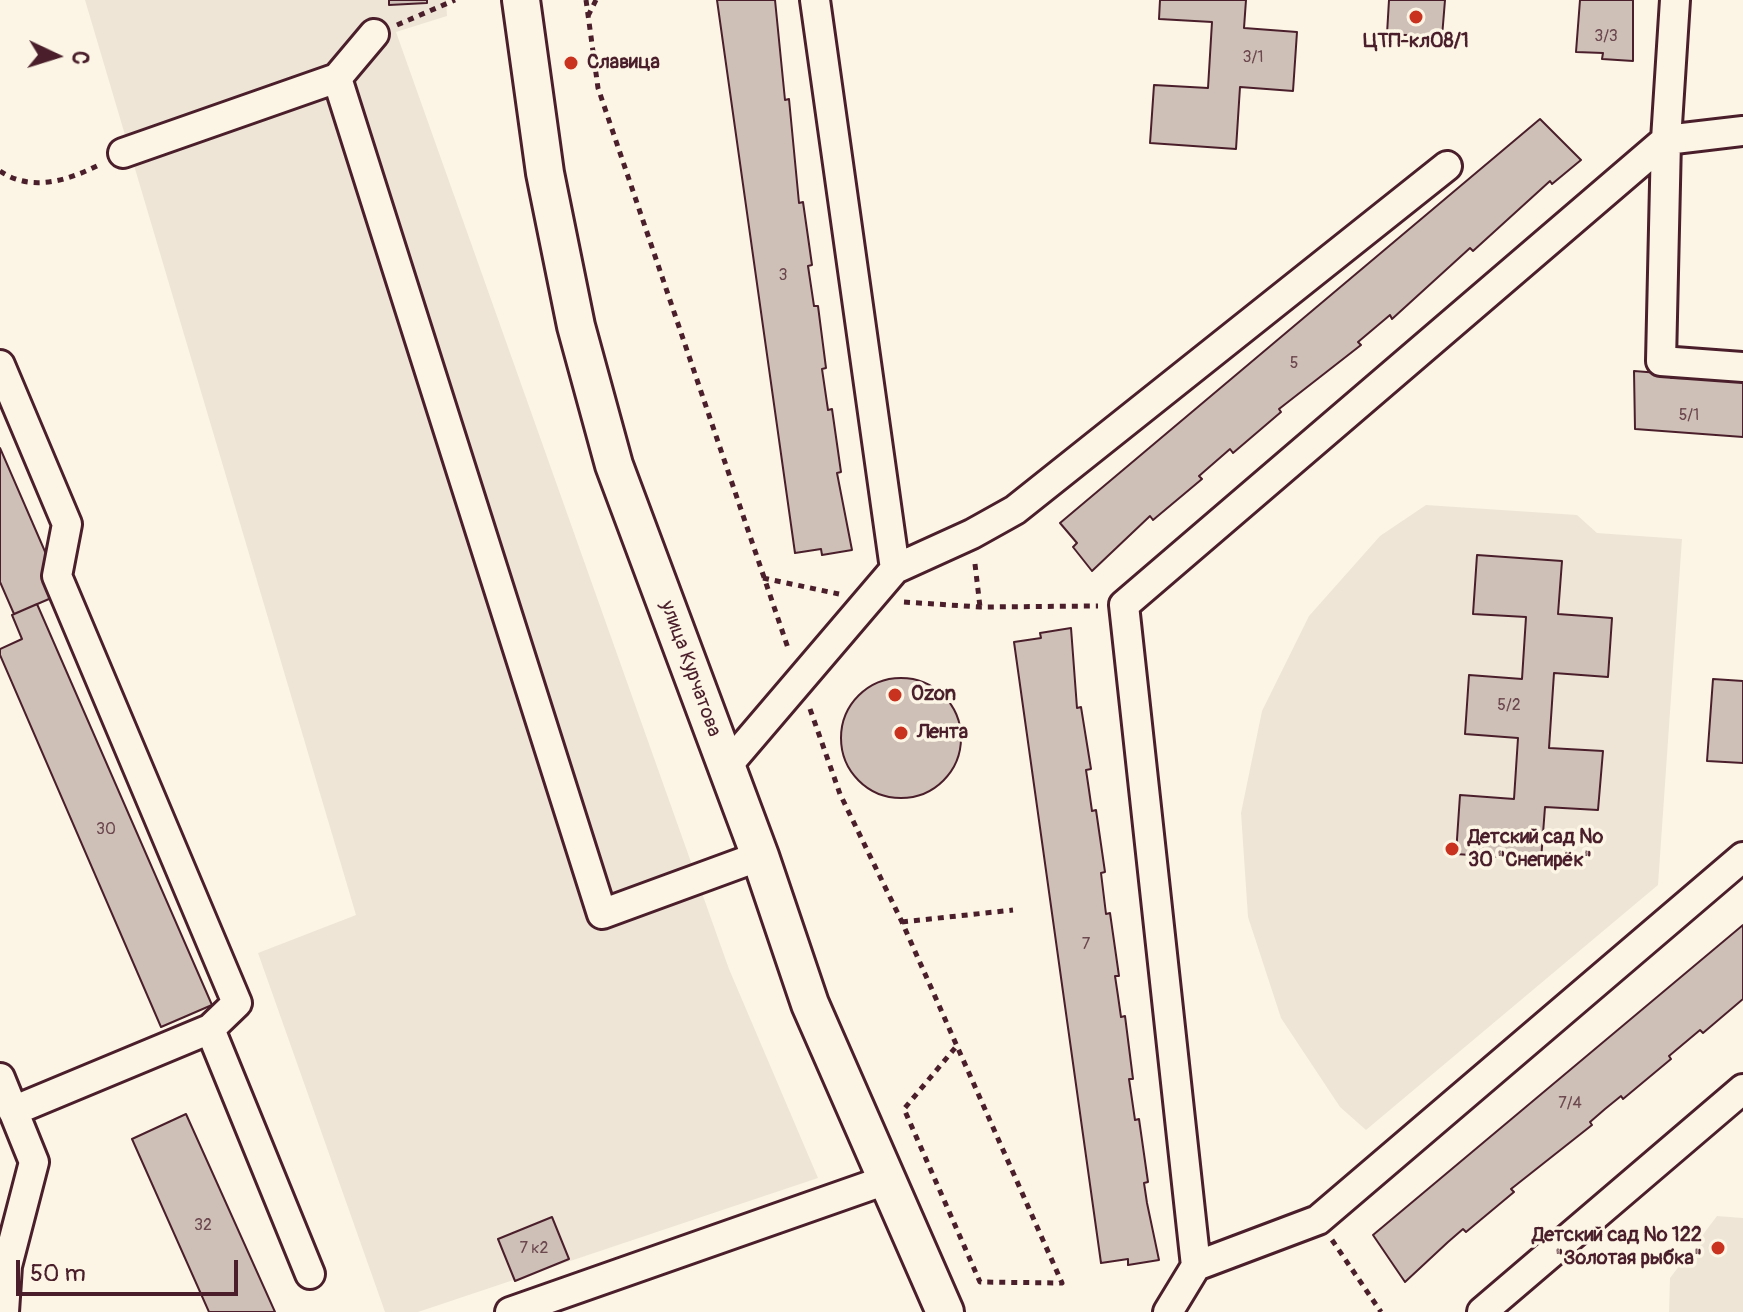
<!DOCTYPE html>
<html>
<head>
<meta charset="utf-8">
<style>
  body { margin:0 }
  #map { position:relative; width:1743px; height:1312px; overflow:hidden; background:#fcf5e5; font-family:Pangolin,sans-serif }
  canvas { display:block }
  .north { position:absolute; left:16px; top:16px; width:80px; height:80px; -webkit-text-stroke:6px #fcf5e5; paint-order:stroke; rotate:94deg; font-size:22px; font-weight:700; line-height:32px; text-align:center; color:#4a1f2b }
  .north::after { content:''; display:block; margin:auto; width:28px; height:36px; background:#4a1f2b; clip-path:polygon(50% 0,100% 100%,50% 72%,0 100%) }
  .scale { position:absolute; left:16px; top:1260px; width:222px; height:36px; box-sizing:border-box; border:4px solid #4a1f2b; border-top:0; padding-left:10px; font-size:24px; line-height:28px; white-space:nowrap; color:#4a1f2b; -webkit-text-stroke:6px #fcf5e5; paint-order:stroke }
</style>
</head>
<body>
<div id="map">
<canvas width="1743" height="1312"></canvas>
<div class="north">С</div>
<div class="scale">50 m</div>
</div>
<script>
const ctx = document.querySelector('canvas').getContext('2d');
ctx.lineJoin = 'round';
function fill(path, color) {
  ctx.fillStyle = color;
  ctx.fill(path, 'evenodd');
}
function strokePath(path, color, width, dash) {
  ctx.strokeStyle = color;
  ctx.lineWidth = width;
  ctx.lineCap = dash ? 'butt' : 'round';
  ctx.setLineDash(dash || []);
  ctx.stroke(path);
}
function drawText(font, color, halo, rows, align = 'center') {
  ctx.font = font + ' Pangolin,sans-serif';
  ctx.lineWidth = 7;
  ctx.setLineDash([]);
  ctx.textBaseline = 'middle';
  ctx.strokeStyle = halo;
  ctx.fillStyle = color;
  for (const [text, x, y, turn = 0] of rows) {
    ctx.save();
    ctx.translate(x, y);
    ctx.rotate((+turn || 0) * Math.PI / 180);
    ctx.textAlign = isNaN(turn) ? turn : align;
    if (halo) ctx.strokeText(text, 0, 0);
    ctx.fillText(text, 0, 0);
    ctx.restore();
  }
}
const built = new Path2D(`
  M85,0H446L447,16L396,32L729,969L818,1178L418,1312H385L258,953L356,915Z
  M1426,505L1577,515L1597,533L1682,539L1658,885L1366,1130L1340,1107L1281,1018L1248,917L1241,813L1262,711L1309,616L1380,536Z
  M1717,1216L1743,1218V1312H1669L1670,1278Z`);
const building = new Path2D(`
  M389,0H427V3L389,5Z
  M717,0H775L785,100L789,99L799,203L803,202L812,265L808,266L814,306H818L826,368L822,369L828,410L832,409L841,472L837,473L852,550L822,555L821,549L795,553Z
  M1160,0H1246L1244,28L1297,32L1293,91L1240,87L1236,149L1150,143L1154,85L1208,88L1212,22L1159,19Z
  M1389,0H1445L1442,37L1387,34Z
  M1580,0H1633V61L1602,59L1603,53L1576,52Z
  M567,57H576L575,70L567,69Z
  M1540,119L1581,160L1552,184L1550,181L1473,251L1470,248L1392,319L1390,315L1358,342L1361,345L1279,409L1281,412L1233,453L1230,449L1199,476L1202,479L1153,520L1150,516L1092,571L1073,547L1077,543L1060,523Z
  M1634,371L1672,374L1671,378L1743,379V437L1635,429Z
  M0,448L63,593L14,614L0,582Z
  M1477,555L1562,561L1558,614L1612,618L1608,677L1554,673L1549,748L1603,751L1598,810L1545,807L1541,860L1456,854L1460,795L1514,799L1518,738L1465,734L1469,675L1522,679L1526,617L1473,614Z
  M37,604L212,1005L161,1027L0,655V649L22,639L12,615Z
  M1071,628L1077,708L1081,707L1091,769L1086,770L1089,790L1092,811L1096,810L1105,872L1101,873L1106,914L1110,913L1119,976H1115L1118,996L1121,1017L1125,1016L1133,1079H1129L1135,1120L1139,1119L1148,1182L1144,1183L1147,1203L1159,1260L1128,1265V1259L1101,1263L1014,642L1041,638L1040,633Z
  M841 738a60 60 0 1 1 120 0a60 60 0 1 1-120 0Z
  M1713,679L1743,681V763L1707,761Z
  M1743,925V999L1703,1033L1700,1030L1669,1056L1671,1059L1623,1099L1621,1096L1605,1109L1590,1122L1592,1125L1511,1189L1514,1192L1466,1232L1463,1229L1448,1242L1405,1282L1373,1235Z
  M186,1114L275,1312H209L132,1139Z
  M552,1217L569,1259L515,1281L498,1239Z`);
const path = new Path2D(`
  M586,0L598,88L789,651
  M588,16L596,0
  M397,25L455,0
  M0,171C32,193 69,180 101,164
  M975,564L980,607
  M763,578L839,594
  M904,602L980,607L1098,606
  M810,709L840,794L902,922L1062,1283L980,1282L904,1109L955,1048
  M902,922L1013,910
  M1332,1240L1381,1312`);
const minor = new Path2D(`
  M1675,0L1666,140L1661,361L1743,367
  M337,78L602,914L760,856
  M123,153L337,78L374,34
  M0,365L67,524L57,576L237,1003L210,1029
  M895,569L972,534L1015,510L1447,166
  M726,767L895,569L815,0
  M0,1078L34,1162L7,1266L4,1312
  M13,1111L210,1029L310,1274
  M1196,1266L1124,605L1666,140L1743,131
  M510,1312L886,1180
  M1168,1312L1196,1266L1318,1220L1743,857
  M1482,1312L1743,1089`);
const major = new Path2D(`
  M521,0L545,173L576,326L614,465L760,856L810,1004L945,1312`);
const markers = [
  [1416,17,8,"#c8321e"],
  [571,63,8,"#c8321e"],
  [895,695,8,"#c8321e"],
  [901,733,8,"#c8321e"],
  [1452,849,8,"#c8321e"],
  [1718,1248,8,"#c8321e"]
];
const numberNames = [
  ["3/3",1606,37],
  ["3/1",1253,58],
  ["3",783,276],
  ["5",1294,364],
  ["5/1",1689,416],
  ["5/2",1509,706],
  ["30",106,830],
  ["7",1086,945],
  ["7/4",1570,1104],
  ["32",203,1226],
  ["7 к2",534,1249]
];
const poiNames = [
  ["ЦТП-кл08/1",1416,42,"center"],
  ["Славица",587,63],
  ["Ozon",911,695],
  ["Лента",917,733],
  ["Детский сад №",1468,838],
  ["30 \"Снегирёк\"",1468,861],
  ["Детский сад № 122",1702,1236,"right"],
  ["\"Золотая рыбка\"",1702,1259,"right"]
];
const streetNames = [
  ["улица Курчатова",690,669,70]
];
fill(built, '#eee5d7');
fill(building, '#cfc0b7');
strokePath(building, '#4a1f2b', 2);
strokePath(minor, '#4a1f2b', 34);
strokePath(major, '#4a1f2b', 42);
strokePath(path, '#4a1f2b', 5, [6, 6]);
strokePath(minor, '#fcf5e5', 28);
strokePath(major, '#fcf5e5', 36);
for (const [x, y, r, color] of markers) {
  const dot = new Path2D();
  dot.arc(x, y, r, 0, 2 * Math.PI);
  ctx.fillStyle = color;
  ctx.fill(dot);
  strokePath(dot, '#fcf5e5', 3);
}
drawText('16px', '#6b474e', null, numberNames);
drawText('bold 20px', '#4a1f2b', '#fcf5e5', poiNames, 'left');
drawText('20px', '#4a1f2b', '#fcf5e5', streetNames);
</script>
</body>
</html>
